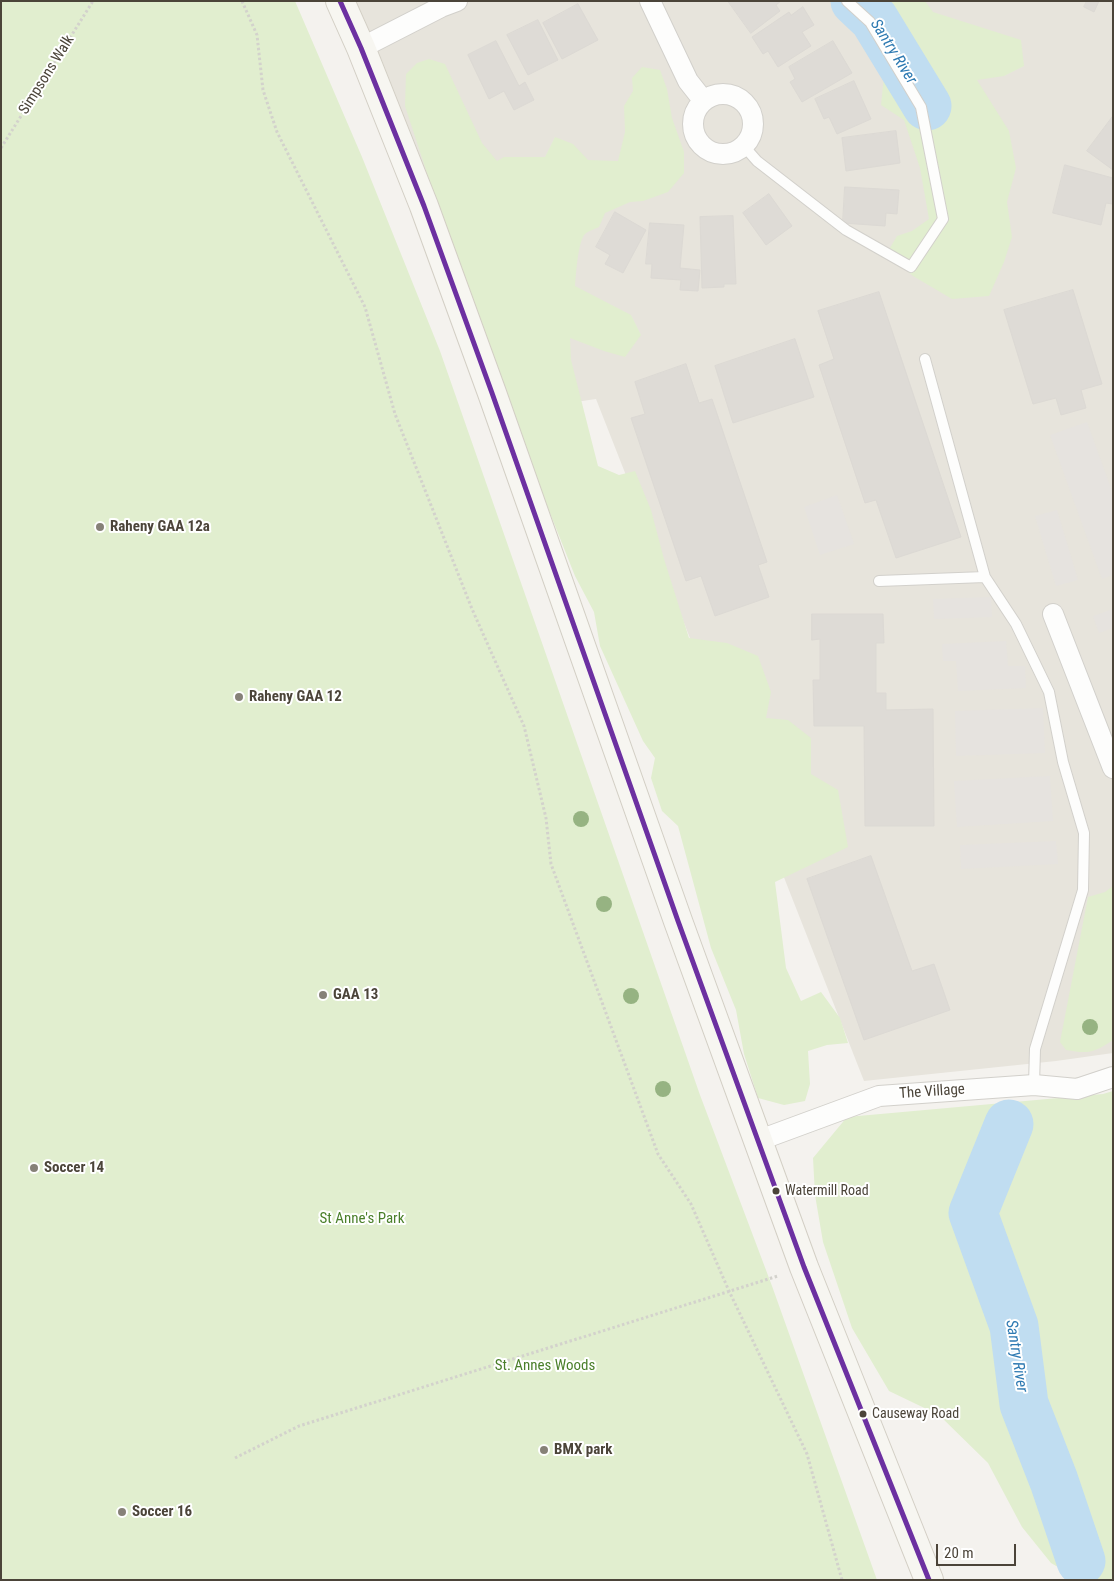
<!DOCTYPE html>
<html>
<head>
<meta charset="utf-8">
<style>
  body { margin:0 }
  #map { position:relative; width:1114px; height:1581px; overflow:hidden; background:#f4f2ee; font-family:"Roboto Condensed",sans-serif }
  canvas { display:block }
  .frame { position:absolute; inset:0; border:2px solid #4b4439; pointer-events:none }
  .scale { position:absolute; left:936px; top:1544px; width:80px; height:22px; box-sizing:border-box; border:2px solid #4b4439; border-top:0; padding-left:6px; font-size:15px; line-height:18px; white-space:nowrap; color:#4b4439; -webkit-text-stroke:4px #fff; paint-order:stroke }
</style>
</head>
<body>
<div id="map">
<canvas width="1114" height="1581"></canvas>
<div class="frame"></div>
<div class="scale">20 m</div>
</div>
<script>
const ctx = document.querySelector('canvas').getContext('2d');
ctx.lineJoin = 'round';
function fill(path, color) {
  ctx.fillStyle = color;
  ctx.fill(path, 'evenodd');
}
function strokePath(path, color, width, dash) {
  ctx.strokeStyle = color;
  ctx.lineWidth = width;
  ctx.lineCap = dash ? 'butt' : 'round';
  ctx.setLineDash(dash || []);
  ctx.stroke(path);
}
function drawText(font, color, halo, rows, align = 'center') {
  ctx.font = font + ' "Roboto Condensed",sans-serif';
  ctx.lineWidth = 4;
  ctx.setLineDash([]);
  ctx.textBaseline = 'middle';
  ctx.strokeStyle = halo;
  ctx.fillStyle = color;
  for (const [text, x, y, turn = 0] of rows) {
    ctx.save();
    ctx.translate(x, y);
    ctx.rotate((+turn || 0) * Math.PI / 180);
    ctx.textAlign = isNaN(turn) ? turn : align;
    if (halo) ctx.strokeText(text, 0, 0);
    ctx.fillText(text, 0, 0);
    ctx.restore();
  }
}
const residential = new Path2D(`
  M346,1H1113V1053L1056,1061L864,1081L596,399L521,410Z`);
const green = new Path2D(`
  M1,1H295L362,157L440,351L700,1095L772,1286L877,1580H1Z
  M843,1H925L933,12L1021,40L1024,66L1004,76L977,80L1009,131L1016,168L1007,202L1012,237L1004,262L989,296L952,299L913,276L887,253L897,236L912,231L929,219L920,168L904,120L881,105L884,76L878,72C876,41 865,23 843,1Z
  M429,59L445,64L482,143L497,161L504,157H545L555,137L573,144L588,160L618,161L625,132L624,106L633,91L632,78L642,67L660,70L667,89L672,118L684,152V173L668,192L643,201L630,202L605,213L599,227C595,229 588,231 585,234C578,241 576,275 575,286L631,315L641,335L625,357L604,351L570,338L571,360L598,466L619,475L635,471L651,510L664,559L689,638L727,643L758,656L771,692L766,718L788,720L811,738V774L838,790L848,847L775,882L786,968L801,1001L821,992L840,1018L848,1043L827,1045L808,1051L810,1084L805,1101L784,1105L758,1098L744,1054L736,1010L711,948L678,826L662,811L651,778L655,758L643,741L600,646L594,612L575,576L484,347L405,106L406,74L417,63Z
  M1113,886V1040C1094,1053 1088,1054 1066,1050L1060,1042L1088,897L1105,892Z
  M1113,1091V1580H1080L1051,1563L1022,1527L988,1463L939,1415L889,1391L852,1328L823,1242L815,1195L813,1158L847,1117L1103,1094Z`);
const parking = new Path2D(`
  M1087,422L1113,494V575L1102,579L1050,435Z
  M837,495L854,544L820,555L804,507Z
  M1057,510L1078,580L1056,586L1035,516Z
  M991,597L992,617L934,619L933,599Z
  M1113,609V628L1099,633L1093,616Z
  M1006,641L1008,666H1025L1026,688L958,691L956,661H943L942,644Z
  M1043,708L1045,753L956,756L955,711Z
  M1050,776L1053,821L957,827L954,781Z
  M1056,841L1058,864L961,869L960,845Z`);
const river = new Path2D(`
  M855,1L874,19L927,106
  M1009,1124L973,1213L1014,1326L1024,1404L1054,1481L1081,1561`);
const building = new Path2D(`
  M728,1H781L776,5L780,11L751,33Z
  M1087,1H1099L1094,12L1084,7Z
  M578,4L598,40L562,59L543,23Z
  M803,7L814,25L802,32L811,46L778,67L768,51L763,54L752,37L789,12L791,15Z
  M538,20L558,60L528,75L507,35Z
  M496,41L519,86L525,82L534,100L514,110L504,91L489,99L468,55Z
  M833,41L852,73L802,102L790,82L795,79L789,67Z
  M854,81L871,119L837,134L829,117L824,119L815,99Z
  M1113,116V170L1087,151Z
  M896,131L900,163L846,171L842,138Z
  M1065,165L1113,178L1111,185H1113V204L1106,203L1101,225L1053,213Z
  M845,187L899,190L897,214L886,213L885,226L843,223Z
  M769,194L792,226L766,245L743,213Z
  M615,212L646,230L623,273L605,264L610,255L596,247Z
  M733,216L736,284H724V287L702,288L700,217Z
  M650,223L684,225L680,268L700,270L698,291L680,290L681,280L651,278L652,264H646Z
  M1073,290L1102,384L1081,390L1086,408L1061,415L1056,398L1033,404L1004,310Z
  M879,292L961,537L896,558L876,500L865,503L819,365L834,359L818,311Z
  M795,339L814,397L733,423L715,366Z
  M686,364L699,403L712,399L767,562L758,565L769,597L715,616L701,576L686,581L631,418L645,414L635,382Z
  M812,614H883L884,643H876V693H886V710L933,709L934,826H865L864,726H814L813,680H820V639L812,640Z
  M871,856L912,971L934,964L950,1010L864,1040L807,879Z`);
const path = new Path2D(`
  M242,1L257,35L263,90L277,132L365,307L395,414L472,609L524,726L546,818L551,864L658,1154L691,1204L729,1291L807,1454L842,1580
  M1,148L93,1
  M235,1458L299,1426L778,1276`);
const lane = new Path2D(`
  M743,145L757,161L846,230L911,267L943,219L921,107L870,22L847,1
  M925,359L985,577
  M879,581L985,577L1016,624L1049,692L1063,762L1084,833L1083,890L1035,1049L1034,1085`);
const street = new Path2D(`
  M650,1L688,81L703,100
  M361,48L441,7L457,1
  M693 124a30 30 0 1 1 60 0a30 30 0 1 1-60 0Z
  M1053,614L1113,768
  M757,1141L879,1096L1034,1085L1077,1089L1113,1077`);
const secondary = new Path2D(`
  M340,1L361,48L424,206L492,393L678,921L804,1267L929,1580`);
const bus1 = new Path2D(`
  M340,1L361,48L424,206L492,393L678,921L804,1267L929,1580`);
const trees = [
  [581,819],
  [604,904],
  [631,996],
  [1090,1027],
  [663,1089]
];
const markers = [
  [100,527,5,"#868178"],
  [239,697,5,"#868178"],
  [323,995,5,"#868178"],
  [34,1168,5,"#868178"],
  [776,1191,4.5,"#4b4439"],
  [863,1414,4.5,"#4b4439"],
  [544,1450,5,"#868178"],
  [122,1512,5,"#868178"]
];
const busNames = [
  ["Watermill Road",785,1191],
  ["Causeway Road",872,1414]
];
const streetNames = [
  ["Simpsons Walk",47,75,-58],
  ["The Village",932,1092,-4]
];
const poiNames = [
  ["Raheny GAA 12a",110,527],
  ["Raheny GAA 12",249,697],
  ["GAA 13",333,995],
  ["Soccer 14",44,1168],
  ["BMX park",554,1450],
  ["Soccer 16",132,1512]
];
const parkNames = [
  ["St Anne's Park",362,1219],
  ["St. Annes Woods",545,1366]
];
const waterNames = [
  ["Santry River",893,52,58],
  ["Santry River",1016,1356,81]
];
fill(residential, '#e7e4dc');
fill(green, '#e1eecf');
fill(parking, '#e6e3df');
strokePath(river, '#c0ddf1', 49);
fill(building, '#dedbd6');
strokePath(building, '#dcd9d4', 1);
strokePath(lane, '#d2d0cb', 12);
strokePath(street, '#d2d0cb', 22);
strokePath(secondary, '#d3cfc5', 30);
strokePath(path, '#d3d2cc', 3, [2.5, 2.5]);
strokePath(lane, '#fdfdfc', 10);
strokePath(street, '#fdfdfc', 20);
strokePath(secondary, '#f7f6f1', 28);
strokePath(bus1, '#6c30a1', 5);
ctx.fillStyle = '#96b382';
for (const [x, y] of trees) {
  ctx.beginPath();
  ctx.arc(x, y, 8, 0, 2 * Math.PI);
  ctx.fill();
}
for (const [x, y, r, color] of markers) {
  const dot = new Path2D();
  dot.arc(x, y, r, 0, 2 * Math.PI);
  ctx.fillStyle = color;
  ctx.fill(dot);
  strokePath(dot, '#fff', 2);
}
drawText('14px', '#4b4439', '#fff', busNames, 'left');
drawText('15px', '#4b4439', '#fff', streetNames);
drawText('bold 15px', '#4b4439', '#fff', poiNames, 'left');
drawText('15px', '#4a7f2a', '#fff', parkNames);
drawText('italic 16px', '#2e7ab2', '#fff', waterNames);
</script>
</body>
</html>
